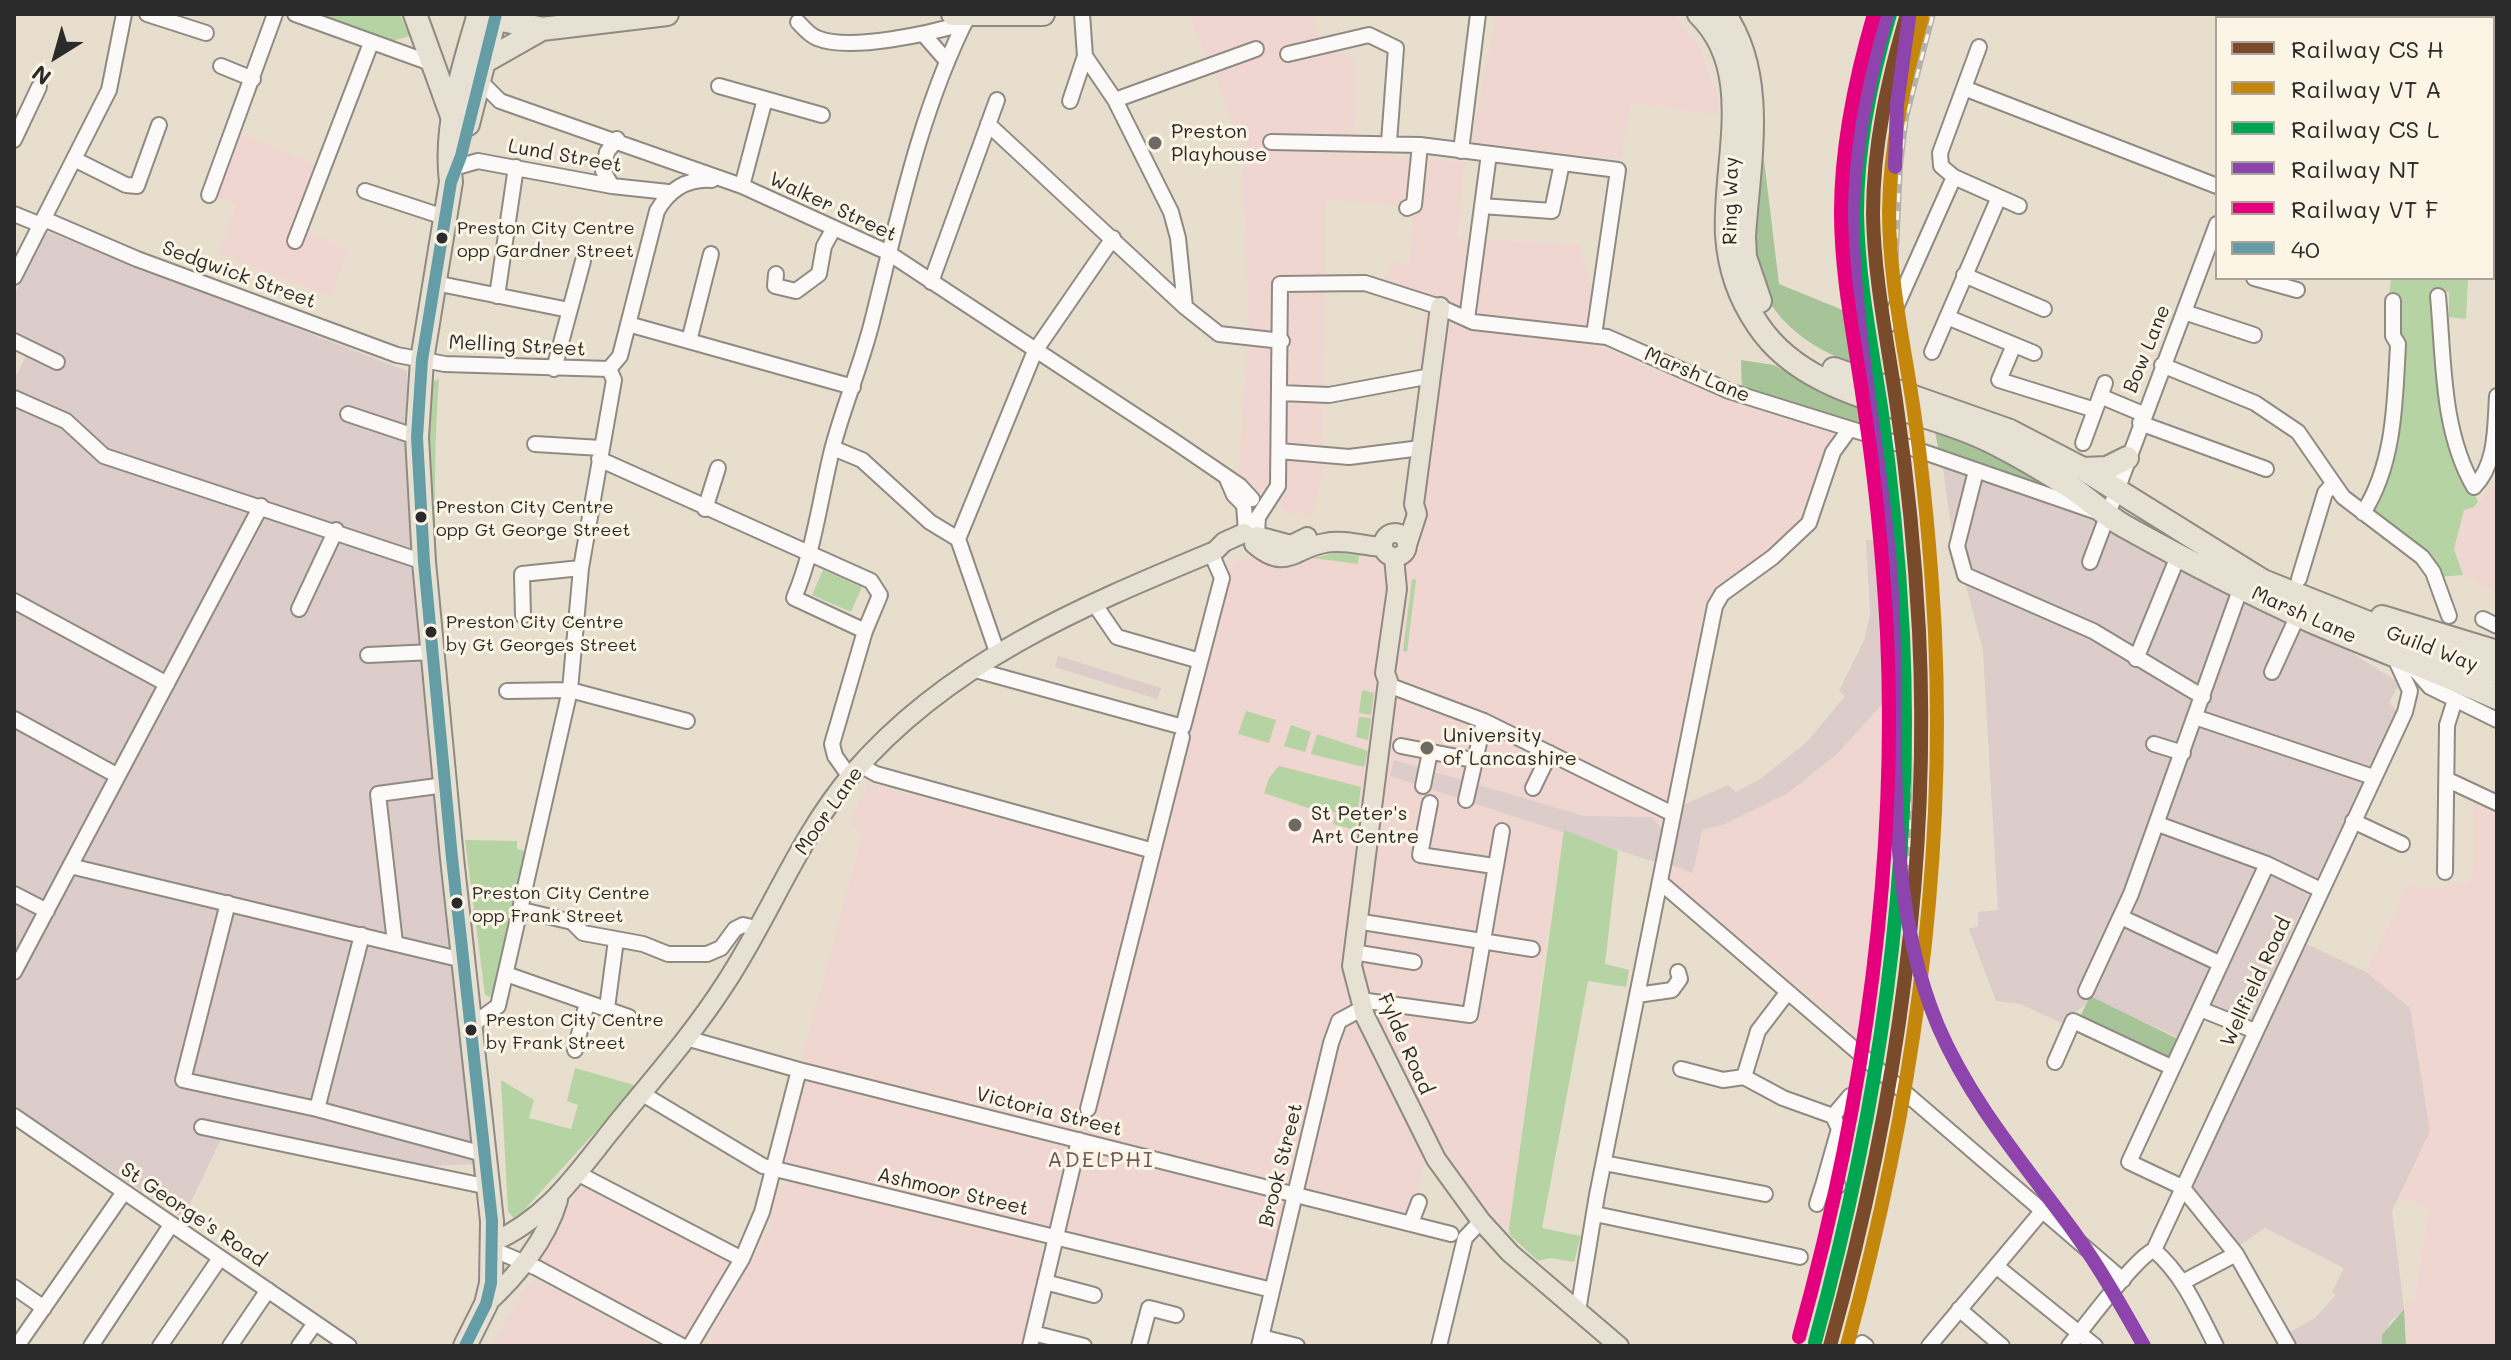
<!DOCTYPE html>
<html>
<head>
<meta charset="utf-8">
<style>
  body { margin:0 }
  #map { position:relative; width:2511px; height:1360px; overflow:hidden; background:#e8dece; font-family:Mali,sans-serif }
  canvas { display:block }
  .frame { position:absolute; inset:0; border:16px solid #2b2b2b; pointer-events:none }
  .legend { position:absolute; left:2215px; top:16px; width:280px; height:264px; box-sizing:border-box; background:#fcf5e5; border:2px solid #a8a49b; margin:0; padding:10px 14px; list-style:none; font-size:24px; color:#2b2b2b }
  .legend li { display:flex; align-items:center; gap:16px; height:40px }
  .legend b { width:40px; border:2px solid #a8a49b }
  .north { position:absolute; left:16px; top:16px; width:80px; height:80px; -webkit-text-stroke:6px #fcf5e5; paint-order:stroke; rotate:217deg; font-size:22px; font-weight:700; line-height:32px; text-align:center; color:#2b2b2b }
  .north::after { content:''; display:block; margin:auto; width:28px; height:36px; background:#2b2b2b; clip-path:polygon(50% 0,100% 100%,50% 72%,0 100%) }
</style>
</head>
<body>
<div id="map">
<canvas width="2511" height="1360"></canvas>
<div class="frame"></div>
<ul class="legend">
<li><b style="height:10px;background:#7a4b2a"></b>Railway CS H</li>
<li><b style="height:10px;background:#c4870b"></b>Railway VT A</li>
<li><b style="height:10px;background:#00a651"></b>Railway CS L</li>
<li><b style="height:10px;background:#8e44ad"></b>Railway NT</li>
<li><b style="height:10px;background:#e5007d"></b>Railway VT F</li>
<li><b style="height:10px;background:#659da6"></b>40</li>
</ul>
<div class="north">N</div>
</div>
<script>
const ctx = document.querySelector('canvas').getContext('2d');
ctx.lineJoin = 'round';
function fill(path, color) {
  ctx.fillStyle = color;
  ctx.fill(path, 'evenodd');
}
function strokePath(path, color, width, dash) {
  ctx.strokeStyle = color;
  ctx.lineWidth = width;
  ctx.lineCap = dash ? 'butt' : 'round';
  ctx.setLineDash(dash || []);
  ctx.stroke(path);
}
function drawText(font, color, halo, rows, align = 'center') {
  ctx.font = font + ' Mali,sans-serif';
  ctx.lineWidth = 6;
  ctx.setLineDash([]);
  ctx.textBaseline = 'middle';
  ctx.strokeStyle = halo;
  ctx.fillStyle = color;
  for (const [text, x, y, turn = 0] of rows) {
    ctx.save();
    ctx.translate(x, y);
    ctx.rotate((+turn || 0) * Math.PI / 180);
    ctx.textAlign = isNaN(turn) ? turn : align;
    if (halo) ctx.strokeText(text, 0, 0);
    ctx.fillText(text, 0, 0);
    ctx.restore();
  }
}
const built = new Path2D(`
  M1189,14H1312L1323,47L1353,58L1355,136L1327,145V153L1330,149L1464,162L1458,238L1578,244L1592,287L1587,344L1600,346L1725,400L1830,427L1834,437L1790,537L1705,602L1668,795L1702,830L1725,824L1788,793L1818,770L1887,699L1881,1013L1877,1014L1865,1042L1669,879L1671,865L1566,833L1545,949L1509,1228L1500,1223L1441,1150L1426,1159L1409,1219L1291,1187L1267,1284L782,1175L703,1346H673L532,1263L584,1180L739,1251L777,1151L862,836L850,823L868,783L1145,857L1228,568L1246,556L1268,565L1288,567L1327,551L1397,562L1421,551L1418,373L1425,312L1383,299L1390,261L1410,266L1414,208L1326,199L1322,471L1312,519L1288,512L1238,478L1249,328L1242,144Z
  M1496,14H1675L1699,47L1719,100L1718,115L1631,103L1621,159L1471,144Z
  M239,133L315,164L291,225L349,248L331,297L218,253L237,204L216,196Z
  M2497,479V593L2463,575L2454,549L2464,509L2475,507Z
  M2473,791L2497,803V1346H2408L2404,1309L2415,1299L2429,1208L2398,1199L2430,1131L2366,972L2409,882L2430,888L2463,882L2469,884L2473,870Z
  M793,1180L1035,1240L1044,1255L1021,1346H713L710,1335L768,1231L779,1189Z
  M534,1279L557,1290L658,1346H491L522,1291Z`);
const industrial = new Path2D(`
  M43,230L407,371L410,547L259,503L14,964V381L30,347L14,337V296Z
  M1943,468L2084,513L2334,642L2400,683L2389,702L2401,716L2350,810L2291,933L2248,1035L2201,1014L2187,1041L2092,999L2062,1023L2020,1004L1996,1001L1969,929L1978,926V912L1998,910L1983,650L1952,533Z
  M266,517L421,566L475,1144L474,1164L363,1169L224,1133L183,1218L14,1107V987Z
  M1866,540L1875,541L1887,699L1836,755L1788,793L1725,824L1702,830L1693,873L1671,865L1683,805L1728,785L1736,792L1760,779L1807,742L1845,696L1839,691L1864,641L1870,614Z
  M1058,656L1161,688L1157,699L1055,667Z
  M1394,760L1584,816L1653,817L1662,830L1655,862L1390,776Z
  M2304,943L2366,972L2410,1008L2430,1131L2392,1211L2404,1309L2389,1323L2384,1346H2296L2290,1332L2315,1318L2336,1295L2332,1292L2344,1268L2265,1228L2229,1253L2186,1197Z`);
const green = new Path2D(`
  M327,14H400L410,36L388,42L329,20Z
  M2493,138L2497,140V209L2493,211Z
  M2391,278H2468L2466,319L2449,317V292L2432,291L2430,307H2436L2437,330L2471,487L2478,502L2474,507L2464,510L2454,549L2463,575L2439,577L2367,513L2389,452L2397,307L2402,298L2389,296Z
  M439,379C431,488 436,597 444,706C448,759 463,811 462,863L450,784L427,459L431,382Z
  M1335,553L1359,555L1358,564L1313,558Z
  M823,570L862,587L851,612L812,595Z
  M1412,579L1416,580L1407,652L1403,651Z
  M1362,690L1374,693L1371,715L1359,713Z
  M1246,711L1276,720L1269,743L1238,734Z
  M1359,717L1371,718L1368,740L1356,737Z
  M1291,725L1311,732L1305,752L1284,746Z
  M1317,734L1368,751L1364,767L1311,754Z
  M1279,766L1361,787L1355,830L1333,824L1336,813L1328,810L1323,813L1264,793L1269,778Z
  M1564,830L1618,851L1605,964L1629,970L1626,987L1588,981L1542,1228L1581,1236L1574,1262L1550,1258L1538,1261L1510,1235L1509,1228Z
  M465,840L517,841V849L525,851L495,994L491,997L485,995Z
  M575,1068L637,1086L515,1220L508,1211L501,1080L534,1100L529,1118L571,1129L578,1105L567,1101Z`);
const forest = new Path2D(`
  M1764,160L1779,284L1855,315L1860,365C1807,350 1761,313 1752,256C1747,227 1754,191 1755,162Z
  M1741,360L1774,365L1817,390L1866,407L1867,427L1742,391Z
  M1935,431L1996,456L2037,479L2035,486L1938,448Z
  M2090,996L2180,1040L2172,1058L2081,1015Z
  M2404,1309L2406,1346H2382V1335Z`);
const minor = new Path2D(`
  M147,14L206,33
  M295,14L425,61L437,69
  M1082,14L1085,56L1115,100L1171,212L1178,238L1185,307
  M2389,14V18
  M2257,18V14
  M798,22C803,27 809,35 817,38C850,52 931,33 965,23
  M925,36L946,60
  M1288,54L1369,35L1396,48L1389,142
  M221,66L253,79
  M2493,77L2497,78
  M478,79L500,101L742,186L887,252L1174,441L1240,486L1252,499
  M719,86L822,115
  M1964,88L2217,186
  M1115,100L1256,49
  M1070,101L1085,56
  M2493,121L2497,122
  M988,124L1185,307L1219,334L1282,341
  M14,140L39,87
  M1271,142L1420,145L1618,170L1594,335
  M1461,151L1478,14
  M74,159L126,185L137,186L159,125
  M457,167L478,161L612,186L668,192
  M1954,177L2019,206
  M612,186L603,171L607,152L617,139
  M742,186L765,99
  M365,191L447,218
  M209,195L275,14
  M1482,206L1552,211L1562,163
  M1407,208L1414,205L1420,145
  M14,214L41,225
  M44,219L137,259L397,355L445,364L609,369
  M295,241L371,43
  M776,274L775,286L796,291L819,274L824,246L834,228
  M1964,275L2044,309
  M14,277L109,90L124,14
  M2254,278L2297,290
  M931,282L997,100
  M435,283L569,310
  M497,296L516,167
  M2438,296C2444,359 2441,430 2474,487C2497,464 2495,426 2497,396
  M2184,312L2254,335
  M1947,317L2034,353
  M1467,319L1489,154
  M628,324L853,387
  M1888,325L1954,177L1941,166L1940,153L1979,47
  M14,341L57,362
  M689,341L711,254
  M2014,345L1999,380L2095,410
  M1932,352L1999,197
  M2162,365L2255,403L2298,432L2343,497L2422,557L2433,572L2449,616
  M554,369L583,261
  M609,369L620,356L657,211C669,190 687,178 712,180
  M1280,393L1329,395L1431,376
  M2100,396L2143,414
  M14,398L66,421L104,456L424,562
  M348,414L417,437
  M2140,423L2266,469
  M2083,443L2105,383
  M535,444L601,448
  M833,448L862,460L930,522L958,539L997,652
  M1279,451L1349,457L1421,448
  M599,459L871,581L880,595L865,631L832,744L835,756L850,777
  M1976,471L1957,546L1965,575L2093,631L2203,697
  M1227,479L1234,495L1244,505L1246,531
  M705,509L718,468
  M2363,513C2395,463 2395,401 2398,344L2393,336V301
  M1257,533L1258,517L1278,486L1280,284L1365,283L1440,307L1473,322L1607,337L1729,391L1918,450L2097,512
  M958,539L1035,351L1113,238
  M2090,562L2217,224
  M2299,579L2325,493L2333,484
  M14,601L167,684
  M1093,602L1117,637L1200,661
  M299,609L336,530
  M523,616L522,574L581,568
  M2483,619L2497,626
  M865,631L794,598C814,551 820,499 832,450C843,407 861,366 872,322C898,219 920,110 969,14
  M368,655L433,652
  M2136,659L2179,554
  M2410,664L2430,687L2497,720
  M972,669L1183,727L1222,578L1211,553
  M2272,672L2298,615
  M1388,685L1484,721L1673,814
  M507,691L570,690L687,721
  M2195,717L2373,777
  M14,719L118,776
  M2154,744L2183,753
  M1401,746L1473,760
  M860,765L876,774L1150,850
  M2448,780L2497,803
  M1423,786L1430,752
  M1533,788L1550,753
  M1466,800L1484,721
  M1430,803L1420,855L1494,866
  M2353,821L2402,844
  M2158,824L2267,864L2321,890
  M2267,864L2129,1162L2182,1187L2236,1254L2288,1346
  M70,866L463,960
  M2445,872L2447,725L2455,700
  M1660,882L2123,1280
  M14,894L47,911
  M228,903L183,1080L317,1109L487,1155
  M522,910L572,922L583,933L643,944L668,954H707L721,948L735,929L743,925L756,928
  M2121,917L2221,964
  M1356,921L1532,949
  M395,943L378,794L445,785
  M1353,952L1414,962
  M14,972L261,506
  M506,974L629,1017
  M2086,991L2131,894L2241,587
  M1637,995L1672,990L1680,979L1678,972
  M1360,1000L1470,1015L1502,831
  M607,1008L616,940
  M2200,1009L2255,1031
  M472,1025L498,1006L570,690L581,568L614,380L609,369
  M686,1038L799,1070L1451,1234
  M575,1050L587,1003
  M2055,1062L2073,1021L2171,1067
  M1681,1069L1723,1080L1744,1077L1783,1098L1833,1116L1839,1129L1824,1182
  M1744,1077L1758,1031L1787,993
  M641,1093L763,1166L1272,1290
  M317,1109L362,935
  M1088,1109L1182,737
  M14,1116L349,1346
  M1833,1116L1850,1096
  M202,1127L489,1187
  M1604,1163L1765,1194
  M577,1173L742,1259
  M1817,1204L1824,1182L1838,1186
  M1595,1214L1800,1257
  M1411,1223L1419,1202
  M494,1250L537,1268L682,1346
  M2154,1250C2184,1276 2198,1311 2216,1346
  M1996,1266L2095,1346
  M1045,1282L1094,1295
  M2183,1282L2236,1254
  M14,1287L44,1308
  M1959,1309L2002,1346
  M1578,1311L1597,1195L1715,606L1722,594L1773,557L1809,523L1833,452L1849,430
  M1033,1333L1084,1346
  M1261,1337L1297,1346
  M1862,1343L1866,1346
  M17,1346L124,1192
  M91,1346L171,1225
  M160,1346L220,1258
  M230,1346L268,1290
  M299,1346L315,1323
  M690,1346L742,1259L762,1212L799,1070
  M1030,1346L1079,1140
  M1139,1346L1149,1308L1176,1315
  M1259,1346L1331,1043L1339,1021L1363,1008
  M1439,1346L1465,1238L1481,1221
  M1929,1346L2043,1210
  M2069,1346C2084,1327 2137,1256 2154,1250L2405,712L2410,691L2394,656`);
const major = new Path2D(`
  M1383 545a12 12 0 1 1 24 0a12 12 0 1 1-24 0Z
  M1257,536L1291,545L1307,537
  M1254,544C1286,572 1294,548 1325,543C1343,539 1365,546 1383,547
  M1407,545L1417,514L1414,504L1440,307
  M1394,557L1397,589L1385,673L1388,681L1352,966L1365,1016L1436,1159L1481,1221L1510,1253L1619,1346
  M493,1242C546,1219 575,1176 610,1132C649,1083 691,1037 725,984C770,916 799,836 853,773C949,661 1083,606 1215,551L1224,542L1244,533
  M486,1304C516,1277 547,1239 558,1200`);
const highway = new Path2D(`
  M415,14L453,119
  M477,14L542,29L667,14
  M953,14H1043
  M1699,14C1758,71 1723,164 1727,235C1729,267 1740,299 1758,325C1807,399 1913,404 1986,439C2017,454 2047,472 2075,490C2092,502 2106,516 2124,526C2185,560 2249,593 2313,622C2374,648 2436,671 2497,698
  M1724,14C1768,77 1748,166 1744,237L1745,257L1760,301
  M482,63L542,29
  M468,124L496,14
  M1834,369L2010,431L2083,469L2263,581L2497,674
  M2083,469L2107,468L2127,458
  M2382,617L2497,652
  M465,1346L486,1304L491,1283L492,1221L452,858L424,562L417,437L422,360L451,182C444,126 463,68 479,14`);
const rail = new Path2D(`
  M1871,14C1862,70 1854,125 1855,182C1859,294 1886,405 1897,517C1912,675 1912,836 1905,994
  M1894,292L1900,166L1906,117L1933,14`);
const bus1 = new Path2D(`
  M465,1346L486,1304L491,1283L492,1221L452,858L424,562L417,437L422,360L451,182L461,156L496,14`);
const rail1 = new Path2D(`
  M1830,1346C1895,1112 1931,874 1919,631C1915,556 1908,482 1897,408C1888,344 1874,279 1873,214C1873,145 1888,79 1907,14`);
const rail2 = new Path2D(`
  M1847,1346C1911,1112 1946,876 1935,633C1931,557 1924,480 1913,405C1903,340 1889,276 1889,211C1890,145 1904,81 1922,18`);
const rail3 = new Path2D(`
  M1815,1342C1878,1110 1914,876 1903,635C1899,559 1892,483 1881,407C1871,343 1858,278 1857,213C1857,145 1871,79 1890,14`);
const rail4 = new Path2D(`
  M1887,14C1866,88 1850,166 1853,244C1858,361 1885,477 1892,594C1900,739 1881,889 1938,1026C1971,1103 2025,1165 2074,1232C2100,1268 2122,1307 2144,1346
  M1895,167L1897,104L1909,18`);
const rail5 = new Path2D(`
  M1799,1337C1863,1107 1898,873 1887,633C1883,560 1876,486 1865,413C1856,346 1841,280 1841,212C1841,145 1855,79 1874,14`);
const markers = [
  [1155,143,8,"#6d6a64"],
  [442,238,7,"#2b2b2b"],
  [421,517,7,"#2b2b2b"],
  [431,632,7,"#2b2b2b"],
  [1427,748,8,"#6d6a64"],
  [1295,825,8,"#6d6a64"],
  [457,903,7,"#2b2b2b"],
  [471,1030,7,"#2b2b2b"]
];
const busNames = [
  ["Preston City Centre",457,228],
  ["opp Gardner Street",457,251],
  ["Preston City Centre",436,507],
  ["opp Gt George Street",436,530],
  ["Preston City Centre",446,622],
  ["by Gt Georges Street",446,645],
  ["Preston City Centre",472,893],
  ["opp Frank Street",472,916],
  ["Preston City Centre",486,1020],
  ["by Frank Street",486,1043]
];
const poiNames = [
  ["Preston",1171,132],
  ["Playhouse",1171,155],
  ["University",1443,736],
  ["of Lancashire",1443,759],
  ["St Peter's",1311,814],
  ["Art Centre",1311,837]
];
const streetNames = [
  ["Lund Street",565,156,10],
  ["Ring Way",1731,201,-89],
  ["Walker Street",833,207,25],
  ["Sedgwick Street",239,275,20],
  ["Melling Street",517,346,3],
  ["Bow Lane",2147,349,-68],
  ["Marsh Lane",1697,375,23],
  ["Marsh Lane",2304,615,24],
  ["Guild Way",2432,649,21],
  ["Moor Lane",829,811,-55],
  ["Wellfield Road",2256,982,-65],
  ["Fylde Road",1405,1044,66],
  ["Victoria Street",1049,1112,14],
  ["Brook Street",1281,1165,-76],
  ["Ashmoor Street",953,1192,13],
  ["St George's Road",193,1215,34]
];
const neighbourhoodNames = [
  ["ADELPHI",1101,1160]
];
fill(built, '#f0d6d1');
fill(industrial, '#dcccca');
fill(green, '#b6d3a3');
fill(forest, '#a7c499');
strokePath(minor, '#8f8a82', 18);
strokePath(major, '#8f8a82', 22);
strokePath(highway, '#8f8a82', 26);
strokePath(minor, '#fcfaf8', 14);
strokePath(major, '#e6e1d3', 18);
strokePath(highway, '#e6e1d3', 22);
strokePath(rail, '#b3b2af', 6);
strokePath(rail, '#fcf5e5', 3, [9]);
strokePath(bus1, '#659da6', 12);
strokePath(rail1, '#7a4b2a', 14);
strokePath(rail2, '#c4870b', 14);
strokePath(rail3, '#00a651', 14);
strokePath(rail4, '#8e44ad', 14);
strokePath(rail5, '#e5007d', 14);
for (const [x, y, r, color] of markers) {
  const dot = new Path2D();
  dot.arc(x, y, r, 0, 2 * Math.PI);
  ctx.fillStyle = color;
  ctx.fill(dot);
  strokePath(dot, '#fcf5e5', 3);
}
drawText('18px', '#2b2b2b', '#fcf5e5', busNames, 'left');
drawText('20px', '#2b2b2b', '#fcf5e5', poiNames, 'left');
drawText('20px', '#2b2b2b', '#fcf5e5', streetNames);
ctx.letterSpacing = '2px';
drawText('22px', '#6b5856', '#fcf5e5', neighbourhoodNames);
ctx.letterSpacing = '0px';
</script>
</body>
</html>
